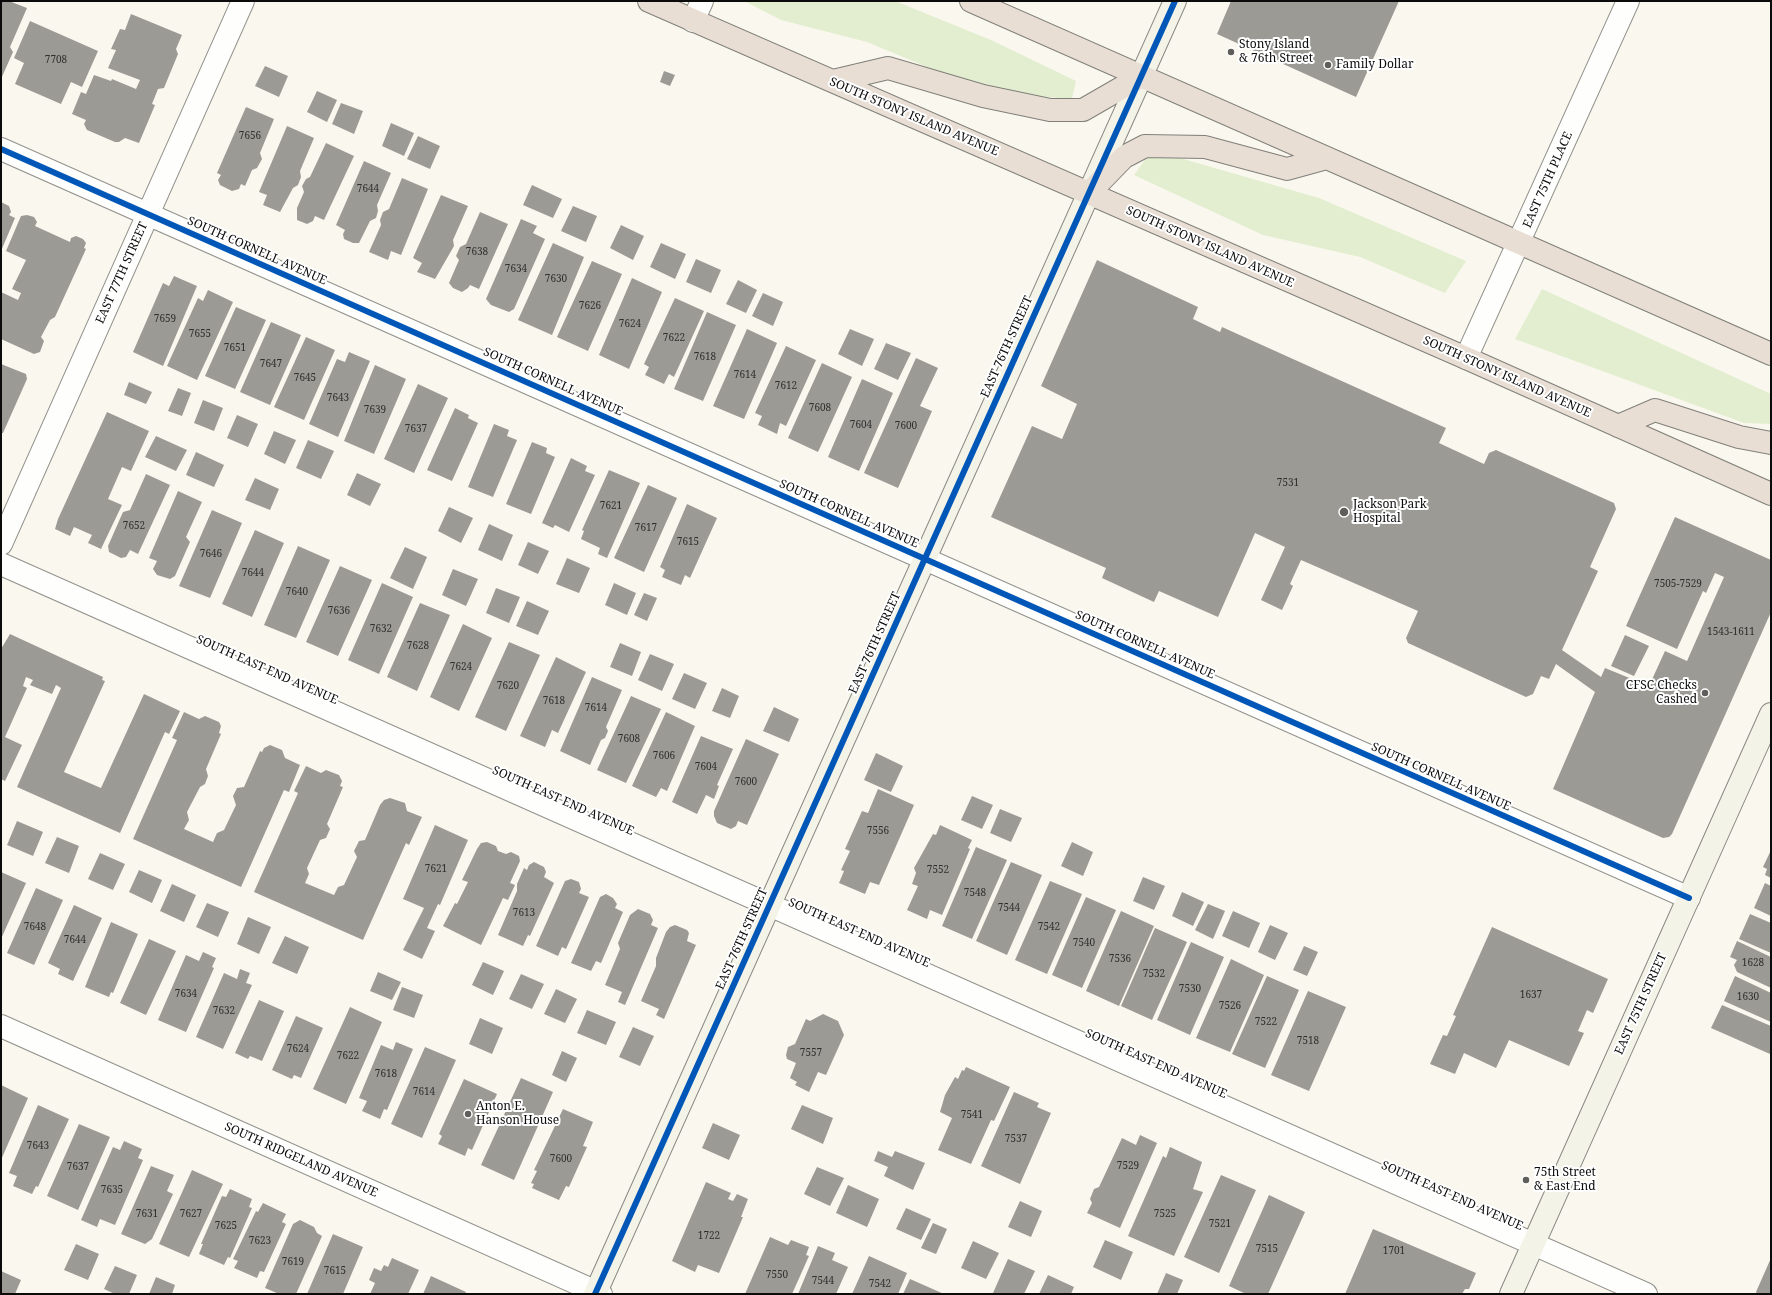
<!DOCTYPE html>
<html>
<head>
<meta charset="utf-8">
<style>
  body { margin:0 }
  #map { position:relative; width:1772px; height:1295px; overflow:hidden; background:#faf8ee; font-family:"Noto Serif",serif }
  canvas { display:block }
  .frame { position:absolute; inset:0; border:2px solid #0b0b0b; pointer-events:none }
</style>
</head>
<body>
<div id="map">
<canvas width="1772" height="1295"></canvas>
<div class="frame"></div>
</div>
<script>
const ctx = document.querySelector('canvas').getContext('2d');
ctx.lineJoin = 'round';
function fill(path, color) {
  ctx.fillStyle = color;
  ctx.fill(path, 'evenodd');
}
function strokePath(path, color, width, dash) {
  ctx.strokeStyle = color;
  ctx.lineWidth = width;
  ctx.lineCap = dash ? 'butt' : 'round';
  ctx.setLineDash(dash || []);
  ctx.stroke(path);
}
function drawText(font, color, halo, rows, align = 'center') {
  ctx.font = font + ' "Noto Serif",serif';
  ctx.lineWidth = 4;
  ctx.setLineDash([]);
  ctx.textBaseline = 'middle';
  ctx.strokeStyle = halo;
  ctx.fillStyle = color;
  for (const [text, x, y, turn = 0] of rows) {
    ctx.save();
    ctx.translate(x, y);
    ctx.rotate((+turn || 0) * Math.PI / 180);
    ctx.textAlign = isNaN(turn) ? turn : align;
    if (halo) ctx.strokeText(text, 0, 0);
    ctx.fillText(text, 0, 0);
    ctx.restore();
  }
}
const green = new Path2D(`
  M744,1H895L991,40L1076,81L1072,99L1023,95L968,84L867,42L781,20Z
  M1152,150L1319,198L1466,261L1445,293L1360,257L1263,235L1134,175Z
  M1542,289L1771,394V424L1744,423L1515,339Z`);
const building = new Path2D(`
  M1,1H9L27,8L10,47L13,52L1,79Z
  M1231,1H1399L1356,97L1217,34Z
  M131,14L182,35L176,49L178,54L164,88L158,89L152,104L155,105L139,143L125,138L119,142H115L87,130L84,124L86,120L72,114L81,92L86,94L94,75L111,81L112,79L136,89L140,80L108,68L116,50L111,49L120,29L125,30Z
  M30,21L98,51L82,87L71,82L61,104L15,84L24,63L14,58Z
  M265,66L288,76L279,97L255,86Z
  M664,71L675,75L670,86L660,82Z
  M317,91L337,100L327,122L307,112Z
  M341,103L363,111L354,134L332,124Z
  M246,107L274,119L260,153L262,159L257,168L252,170L245,186L241,184L239,189L232,191L220,185L218,180L221,175L217,173Z
  M391,123L414,133L404,156L382,146Z
  M287,126L314,138L300,171L301,177L298,185L293,188L280,212L263,205L267,195L259,192Z
  M418,136L440,146L430,169L407,159Z
  M326,143L354,156L324,220L315,216L313,221L307,224L297,220V208L304,192L302,186L306,179L310,177Z
  M364,161L391,173L377,205L378,211L376,218L370,221L359,243H353L344,239L343,234L345,230L336,225Z
  M402,178L428,189L401,255L391,251L388,260L369,252L381,225L380,220L383,212L389,209Z
  M532,185L562,199L553,218L523,205Z
  M441,195L468,206L453,240L454,246L435,279L417,272L422,263L413,258Z
  M1,202L9,206L11,212L9,215L15,218L1,251Z
  M573,206L597,216L586,242L561,231Z
  M480,212L508,224L479,289L470,285L468,288L462,292L453,288L449,283L459,260L456,256L460,247L466,244Z
  M27,215L34,217L37,222L35,226L70,242L71,238L76,236L83,239L86,243L84,248L86,249L55,317L50,320L41,337L44,341L40,352L34,354L1,339V292L18,300L21,293L12,289L26,260L6,251L21,216Z
  M521,219L537,226L533,233L545,239L514,309L509,312L491,305L486,299Z
  M621,225L644,236L633,260L610,248Z
  M553,243L584,257L552,335L518,320Z
  M661,243L686,254L675,279L650,267Z
  M696,259L721,270L711,293L686,282Z
  M1097,260L1198,307L1193,319L1220,332L1222,327L1446,428L1439,443L1484,464L1489,453L1496,450L1614,503L1616,509L1590,567L1598,571L1562,650L1601,677L1605,668L1649,686L1665,651L1687,661L1724,577L1715,573L1706,593L1703,591L1677,649L1626,626L1675,517L1771,560V612L1672,834L1669,837L1663,838L1553,789L1595,692L1556,664L1549,679L1541,676L1533,694L1526,697L1408,643L1406,638L1418,611L1301,560L1290,584L1293,586L1282,610L1261,600L1285,547L1255,533L1218,617L1159,591L1154,602L1102,578L1106,568L991,517L1032,426L1062,439L1077,404L1041,386Z
  M592,261L622,274L588,351L557,337Z
  M174,276L197,286L163,366L133,352L163,283L169,286Z
  M632,278L662,292L629,369L599,355Z
  M738,280L757,290L746,313L726,304Z
  M208,290L233,302L197,380L167,366L198,298L203,301Z
  M763,293L783,302L773,326L752,316Z
  M675,298L704,311L674,377L669,374L664,384L645,375L649,367L644,364Z
  M236,307L266,320L235,389L205,376Z
  M707,312L736,325L703,401L674,389Z
  M271,322L301,335L270,405L240,392Z
  M747,329L777,343L744,419L713,406Z
  M850,329L874,339L862,366L838,354Z
  M306,337L335,350L304,420L274,407Z
  M886,343L911,353L898,380L874,369Z
  M786,346L816,360L786,426L780,423L777,434L758,425L762,416L755,413Z
  M349,352L370,361L338,437L309,424L337,359L345,362Z
  M916,358L938,368L920,406L932,411L898,488L864,473Z
  M822,363L852,377L818,452L788,438Z
  M1,364L26,374L27,379L3,433H1Z
  M375,365L406,379L374,454L344,441Z
  M862,379L893,393L859,471L828,457Z
  M129,382L152,392L146,404L124,395Z
  M418,384L448,398L414,473L384,459Z
  M178,388L191,393L182,416L168,411Z
  M203,400L223,408L214,431L194,423Z
  M455,408L469,415L468,418L478,423L452,481L427,470Z
  M107,412L149,431L131,471L122,467L108,499L122,505L101,549L88,543L92,535L74,527L70,536L55,529L58,519Z
  M237,415L258,424L248,447L227,438Z
  M494,424L509,430L507,436L517,440L493,497L468,487Z
  M274,431L296,440L285,464L264,454Z
  M156,436L187,450L176,471L145,457Z
  M308,440L334,451L321,479L296,468Z
  M532,442L547,448L546,453L555,457L531,514L506,504Z
  M196,452L224,465L214,487L186,475Z
  M571,458L587,466L585,471L595,475L569,532L555,525L553,528L542,523Z
  M609,470L640,483L607,558L598,554L600,548L581,539L584,531L582,530Z
  M357,473L381,484L370,506L347,495Z
  M146,474L170,485L138,554L130,550L126,557L121,558L109,552L108,546L123,512L130,510Z
  M255,478L279,489L270,510L245,500Z
  M648,485L677,498L644,572L614,558Z
  M178,491L202,502L186,537L190,542L175,576L170,579L157,575L153,569L157,561L149,558Z
  M687,504L717,518L690,578L685,575L681,585L662,577L665,570L660,567Z
  M449,507L473,518L461,543L438,531Z
  M212,510L242,523L210,598L179,586Z
  M489,524L513,535L502,561L478,550Z
  M255,530L284,543L252,617L222,604Z
  M528,542L549,551L538,574L518,565Z
  M298,546L330,560L296,638L264,625Z
  M405,547L427,557L413,589L390,578Z
  M567,558L590,568L579,593L556,584Z
  M340,566L372,580L338,656L306,642Z
  M453,569L478,579L466,606L442,595Z
  M382,583L413,597L379,674L348,660Z
  M614,583L636,593L627,615L605,605Z
  M496,588L520,597L509,623L486,613Z
  M644,593L657,598L647,621L634,615Z
  M527,601L549,611L538,635L516,626Z
  M420,603L450,615L417,691L387,677Z
  M463,624L492,638L459,711L430,697Z
  M10,634L103,677L102,680L105,681L64,772L101,788L144,694L180,711L169,734L165,732L120,833L17,787L61,688L56,685L52,694L30,685L33,680L26,677L23,686L27,688L5,737L22,745L5,781L1,779V649Z
  M1625,635L1649,646L1634,676L1611,666Z
  M509,642L540,655L506,731L475,717Z
  M620,643L641,652L632,676L610,667Z
  M650,654L674,664L662,691L638,680Z
  M556,657L586,672L558,733L552,730L545,747L520,736Z
  M684,673L707,683L695,709L672,699Z
  M592,677L622,690L606,727L608,731L605,738L601,740L590,765L560,751Z
  M722,688L739,696L730,718L712,711Z
  M631,696L661,709L626,783L597,770Z
  M774,707L799,719L789,742L763,731Z
  M184,712L199,719L205,716L219,722L221,726L219,733L221,734L206,769L208,776L205,784L200,787L187,812L189,820L184,829L213,842L217,833L224,830L236,805L233,796L237,788L244,787L260,751L262,752L264,748L270,745L282,750L285,758L300,765L289,792L284,790L241,887L133,839L177,740L172,738Z
  M666,712L695,726L667,791L661,788L656,797L632,786Z
  M701,736L733,749L717,785L719,786L714,799L706,795L697,814L672,802Z
  M746,739L779,754L747,825L738,821L736,826L731,829L717,823L714,816V811Z
  M876,753L903,766L891,792L864,780Z
  M306,766L321,773L326,770L339,775L342,781L340,786L343,787L327,824L330,829L326,838L320,840L307,868L309,874L305,883L334,895L338,887L344,885L357,857L354,851L359,841L365,840L380,805L384,800L390,798L405,803L407,811L422,817L409,845L406,843L363,940L254,892L298,793L294,791Z
  M878,789L914,805L879,885L870,882L865,894L839,883L844,871L841,870L850,851L845,849L862,811L868,813Z
  M972,796L993,805L982,829L961,820Z
  M1000,809L1022,818L1011,842L990,833Z
  M17,821L43,832L33,856L7,845Z
  M435,825L468,840L440,905L438,904L427,928L435,931L422,959L403,950L424,908L403,899Z
  M940,825L972,840L968,848L970,849L942,915L930,910L927,919L907,910L918,886L912,884L916,873L914,868L933,834L936,835Z
  M57,837L79,846L69,873L45,863Z
  M487,842L496,846L498,851L506,854L511,852L519,856L520,861L510,883L515,885L508,900L503,898L481,945L443,926L455,903L457,904L468,882L462,880L477,849L481,843Z
  M1072,842L1093,852L1083,876L1061,866Z
  M976,847L1007,860L972,939L942,926Z
  M1771,850V878L1765,875L1767,869L1763,867Z
  M100,853L125,864L113,890L88,879Z
  M534,862L544,867L546,872L544,877L554,883L530,936L528,935L523,946L498,935L517,891V884L524,868L527,870L529,865Z
  M1011,862L1042,875L1007,955L976,941Z
  M139,870L162,880L152,903L129,892Z
  M1,872L26,883L1,939Z
  M1143,877L1165,886L1154,910L1133,901Z
  M571,879L579,882L581,889L579,893L589,897L566,949L562,947L558,956L536,946L565,881Z
  M1050,881L1082,894L1047,974L1015,960Z
  M1765,883L1771,886V916L1754,908Z
  M172,884L196,895L184,922L160,911Z
  M36,888L63,900L34,965L7,953Z
  M1182,892L1204,902L1193,926L1172,916Z
  M606,894L613,898L617,904L615,908L623,912L601,963L596,961L591,971L571,963L600,897Z
  M1086,897L1116,910L1082,988L1052,975Z
  M207,903L229,912L218,937L196,927Z
  M1208,904L1225,911L1213,939L1195,930Z
  M74,905L102,918L73,981L58,974L60,969L48,963Z
  M638,909L650,914L653,920L651,925L658,928L625,1005L618,1002L622,992L605,985L620,949L618,943L630,915Z
  M1121,911L1154,926L1119,1006L1086,991Z
  M1233,911L1260,923L1249,948L1222,936Z
  M1750,914L1771,923V953L1739,939Z
  M248,917L271,927L259,954L237,944Z
  M111,922L138,934L113,993L111,992L109,997L85,987Z
  M675,925L687,930L689,933L687,941L696,945L664,1019L656,1015L659,1009L641,1001L656,966V958L666,932L670,927Z
  M1270,925L1288,933L1275,960L1258,952Z
  M1492,927L1608,979L1593,1013L1587,1010L1578,1031L1584,1033L1569,1066L1509,1040L1496,1068L1464,1053L1455,1074L1430,1064L1443,1035L1447,1036L1456,1016L1453,1015Z
  M1155,928L1187,942L1152,1020L1121,1006Z
  M285,936L309,947L297,974L272,963Z
  M149,939L176,951L146,1015L120,1003Z
  M1737,941L1771,957V988L1737,972L1734,965L1737,960L1730,957Z
  M1191,942L1224,957L1190,1035L1157,1020Z
  M1304,946L1318,952L1307,976L1293,970Z
  M203,952L216,958L212,967L214,968L186,1032L158,1020L186,955L199,961Z
  M1231,959L1264,975L1230,1052L1196,1038Z
  M483,962L504,971L493,995L472,985Z
  M240,969L250,973L246,983L252,985L223,1049L196,1037L224,973L237,979Z
  M378,972L401,982L392,1000L370,991Z
  M521,974L544,984L532,1009L509,999Z
  M1267,976L1299,990L1265,1068L1232,1054Z
  M1735,976L1771,993V1022L1724,1001Z
  M402,987L423,995L414,1018L393,1010Z
  M556,989L577,999L565,1023L544,1014Z
  M1308,991L1346,1007L1309,1091L1271,1075Z
  M259,1000L284,1011L262,1061L250,1056L248,1059L235,1053Z
  M1722,1005L1771,1026L1770,1054L1711,1028Z
  M350,1007L382,1022L346,1104L313,1089Z
  M587,1010L616,1022L606,1045L577,1033Z
  M823,1014L838,1021L844,1035L826,1075L818,1072L809,1092L795,1085L797,1082L790,1078L796,1063L787,1059L786,1055L788,1047L795,1044L806,1019L810,1021Z
  M296,1016L323,1028L301,1078L294,1075L292,1079L272,1070Z
  M480,1018L503,1028L492,1054L469,1044Z
  M633,1027L654,1036L640,1066L619,1057Z
  M396,1042L413,1049L387,1110L384,1109L380,1119L362,1111L367,1101L359,1098L381,1045L393,1050Z
  M425,1047L456,1060L422,1138L391,1124Z
  M562,1051L577,1058L566,1082L552,1075Z
  M966,1067L1010,1087L994,1121L991,1120L971,1164L938,1150L952,1118L940,1112L945,1095L955,1077L958,1079L962,1070L964,1071Z
  M521,1078L553,1092L514,1180L481,1165Z
  M464,1079L497,1094L472,1150L468,1148L465,1156L438,1144L442,1136L439,1134Z
  M1,1085L28,1098L1,1160Z
  M1014,1092L1039,1103L1037,1107L1051,1113L1020,1184L981,1166Z
  M38,1105L69,1119L38,1187L36,1186L32,1194L13,1186L17,1176L9,1173Z
  M802,1105L833,1118L823,1144L791,1129Z
  M563,1109L593,1122L583,1146L587,1147L569,1187L566,1186L559,1200L532,1188L534,1184L531,1183L537,1171L534,1170Z
  M713,1123L740,1135L729,1160L702,1148Z
  M79,1124L110,1137L78,1210L47,1196Z
  M1140,1135L1157,1143L1120,1228L1087,1213L1092,1203L1090,1199L1094,1189L1099,1187L1122,1138L1136,1145Z
  M124,1141L142,1149L138,1158L143,1160L115,1225L100,1219L97,1227L81,1220L113,1147L120,1150Z
  M1170,1147L1202,1162L1193,1189L1203,1192L1174,1256L1128,1236L1163,1156L1166,1158Z
  M878,1151L892,1157L895,1151L925,1163L913,1190L884,1176L888,1167L874,1161Z
  M151,1166L174,1175L167,1191L173,1194L152,1239L145,1244L121,1234Z
  M817,1167L844,1178L830,1206L804,1194Z
  M192,1170L223,1184L189,1257L159,1244Z
  M1221,1175L1256,1190L1219,1273L1184,1257Z
  M706,1182L731,1193L728,1199L733,1201L737,1194L748,1199L741,1217H743L719,1273L698,1265L695,1272L672,1261Z
  M848,1185L879,1199L867,1227L836,1213Z
  M230,1189L252,1199L249,1207L252,1208L230,1258L228,1257L224,1265L199,1254L203,1244H201L222,1196L226,1197Z
  M1269,1195L1305,1212L1268,1294H1246L1229,1286Z
  M1020,1201L1042,1211L1031,1237L1008,1227Z
  M263,1203L286,1214L282,1222L286,1224L264,1272L260,1271L257,1278L234,1268L238,1261L233,1259L256,1211L258,1212Z
  M906,1208L931,1219L921,1240L896,1229Z
  M300,1220L314,1227L317,1233L322,1236L296,1294H279L265,1288L293,1224Z
  M933,1223L947,1229L936,1254L921,1248Z
  M1373,1229L1476,1273L1469,1289H1465L1462,1294H1345Z
  M333,1234L363,1247L343,1294H307Z
  M770,1237L788,1245L791,1240L809,1247L806,1255L809,1256L792,1294H745Z
  M1105,1240L1133,1252L1121,1280L1093,1267Z
  M973,1241L999,1253L986,1279L961,1268Z
  M76,1244L99,1254L88,1280L64,1270Z
  M818,1246L835,1253L832,1260L848,1267L836,1294H798Z
  M869,1256L907,1273L898,1294H852Z
  M392,1258L419,1270L408,1294H370L375,1283L369,1280L374,1268L381,1271L384,1265L388,1267Z
  M1771,1258V1294H1757L1756,1292Z
  M1008,1259L1035,1271L1024,1294L993,1293Z
  M115,1266L137,1275L129,1294H115L104,1289Z
  M1,1271L21,1280L15,1294H1Z
  M1166,1273L1183,1280L1177,1294H1157Z
  M1048,1275L1074,1287L1071,1294H1039Z
  M431,1276L466,1292L465,1294H423Z
  M156,1277L175,1285L172,1294H149Z
  M910,1279L944,1294H903Z`);
const street = new Path2D(`
  M693,21L702,1
  M1,149L1689,898
  M1466,358L1628,1
  M1,544L243,1
  M1,564L1646,1294
  M1,1026L601,1294`);
const secondary = new Path2D(`
  M595,1294L1175,1
  M1511,1294L1771,714`);
const highway = new Path2D(`
  M649,1L1466,358L1771,494
  M971,1L1771,354
  M833,81L888,68L983,96L1050,110H1083L1142,76
  M1089,193L1124,157L1145,146L1205,147L1287,169L1327,158
  M1618,426L1655,410L1739,437L1771,443`);
const cycleway = new Path2D(`
  M1,149L1689,898
  M595,1294L1175,1`);
const markers = [
  [1231,52,4,"#5f5e5a"],
  [1328,65,4,"#5f5e5a"],
  [1344,512,5,"#5f5e5a"],
  [1705,693,4,"#5f5e5a"],
  [468,1114,4,"#5f5e5a"],
  [1526,1180,4,"#5f5e5a"]
];
const numberNames = [
  ["7708",56,60],
  ["7656",250,136],
  ["7644",368,189],
  ["7638",477,252],
  ["7634",516,269],
  ["7630",556,279],
  ["7626",590,306],
  ["7659",165,319],
  ["7624",630,324],
  ["7655",200,334],
  ["7622",674,338],
  ["7651",235,348],
  ["7618",705,357],
  ["7647",271,364],
  ["7614",745,375],
  ["7645",305,378],
  ["7612",786,386],
  ["7643",338,398],
  ["7608",820,408],
  ["7639",375,410],
  ["7604",861,425],
  ["7600",906,426],
  ["7637",416,429],
  ["7531",1288,483],
  ["7621",611,506],
  ["7652",134,526],
  ["7617",646,528],
  ["7615",688,542],
  ["7646",211,554],
  ["7644",253,573],
  ["7505-7529",1678,584],
  ["7640",297,592],
  ["7636",339,611],
  ["7632",381,629],
  ["1543-1611",1731,632],
  ["7628",418,646],
  ["7624",461,667],
  ["7620",508,686],
  ["7618",554,701],
  ["7614",596,708],
  ["7608",629,739],
  ["7606",664,756],
  ["7604",706,767],
  ["7600",746,782],
  ["7556",878,831],
  ["7621",436,869],
  ["7552",938,870],
  ["7548",975,893],
  ["7544",1009,908],
  ["7613",524,913],
  ["7648",35,927],
  ["7542",1049,927],
  ["7644",75,940],
  ["7540",1084,943],
  ["7536",1120,959],
  ["1628",1753,963],
  ["7532",1154,974],
  ["7530",1190,989],
  ["7634",186,994],
  ["1637",1531,995],
  ["1630",1748,997],
  ["7526",1230,1006],
  ["7632",224,1011],
  ["7522",1266,1022],
  ["7518",1308,1041],
  ["7624",298,1049],
  ["7557",811,1053],
  ["7622",348,1056],
  ["7618",386,1074],
  ["7614",424,1092],
  ["7541",972,1115],
  ["7537",1016,1139],
  ["7643",38,1146],
  ["7600",561,1159],
  ["7529",1128,1166],
  ["7637",78,1167],
  ["7635",112,1190],
  ["7631",147,1214],
  ["7627",191,1214],
  ["7525",1165,1214],
  ["7521",1220,1224],
  ["7625",226,1226],
  ["1722",709,1236],
  ["7623",260,1241],
  ["7515",1267,1249],
  ["1701",1394,1251],
  ["7619",293,1262],
  ["7615",335,1271],
  ["7550",777,1275],
  ["7544",823,1281],
  ["7542",880,1284]
];
const poiNames = [
  ["Stony Island",1239,45],
  ["& 76th Street",1239,59],
  ["Family Dollar",1336,65],
  ["Jackson Park",1353,505],
  ["Hospital",1353,519],
  ["CFSC Checks",1697,686,"right"],
  ["Cashed",1697,700,"right"],
  ["Anton E.",476,1107],
  ["Hanson House",476,1121],
  ["75th Street",1534,1173],
  ["& East End",1534,1187]
];
const streetNames = [
  ["SOUTH STONY ISLAND AVENUE",914,117,23],
  ["EAST 75TH PLACE",1548,180,-66],
  ["SOUTH STONY ISLAND AVENUE",1210,247,24],
  ["SOUTH CORNELL AVENUE",257,251,24],
  ["EAST 77TH STREET",122,273,-66],
  ["EAST 76TH STREET",1007,347,-66],
  ["SOUTH STONY ISLAND AVENUE",1507,377,24],
  ["SOUTH CORNELL AVENUE",553,382,24],
  ["SOUTH CORNELL AVENUE",849,514,24],
  ["EAST 76TH STREET",875,643,-66],
  ["SOUTH CORNELL AVENUE",1145,645,24],
  ["SOUTH EAST END AVENUE",267,670,24],
  ["SOUTH CORNELL AVENUE",1441,777,24],
  ["SOUTH EAST END AVENUE",563,801,24],
  ["SOUTH EAST END AVENUE",859,933,24],
  ["EAST 76TH STREET",742,939,-66],
  ["EAST 75TH STREET",1641,1004,-66],
  ["SOUTH EAST END AVENUE",1156,1064,24],
  ["SOUTH RIDGELAND AVENUE",301,1160,24],
  ["SOUTH EAST END AVENUE",1452,1196,24]
];
fill(green, '#e2eecf');
fill(building, '#9c9a95');
strokePath(street, '#93928d', 24);
strokePath(secondary, '#898884', 24);
strokePath(highway, '#807f7a', 24);
strokePath(street, '#fefefc', 22);
strokePath(secondary, '#f3f3e8', 22);
strokePath(highway, '#e8ded4', 22);
strokePath(cycleway, '#0057b8', 6);
for (const [x, y, r, color] of markers) {
  const dot = new Path2D();
  dot.arc(x, y, r, 0, 2 * Math.PI);
  ctx.fillStyle = color;
  ctx.fill(dot);
  strokePath(dot, '#fff', 1.5);
}
drawText('10px', '#2f2f2e', null, numberNames);
drawText('12px', '#0b0b0b', '#fff', poiNames, 'left');
drawText('12px', '#0b0b0b', '#fff', streetNames);
</script>
</body>
</html>
